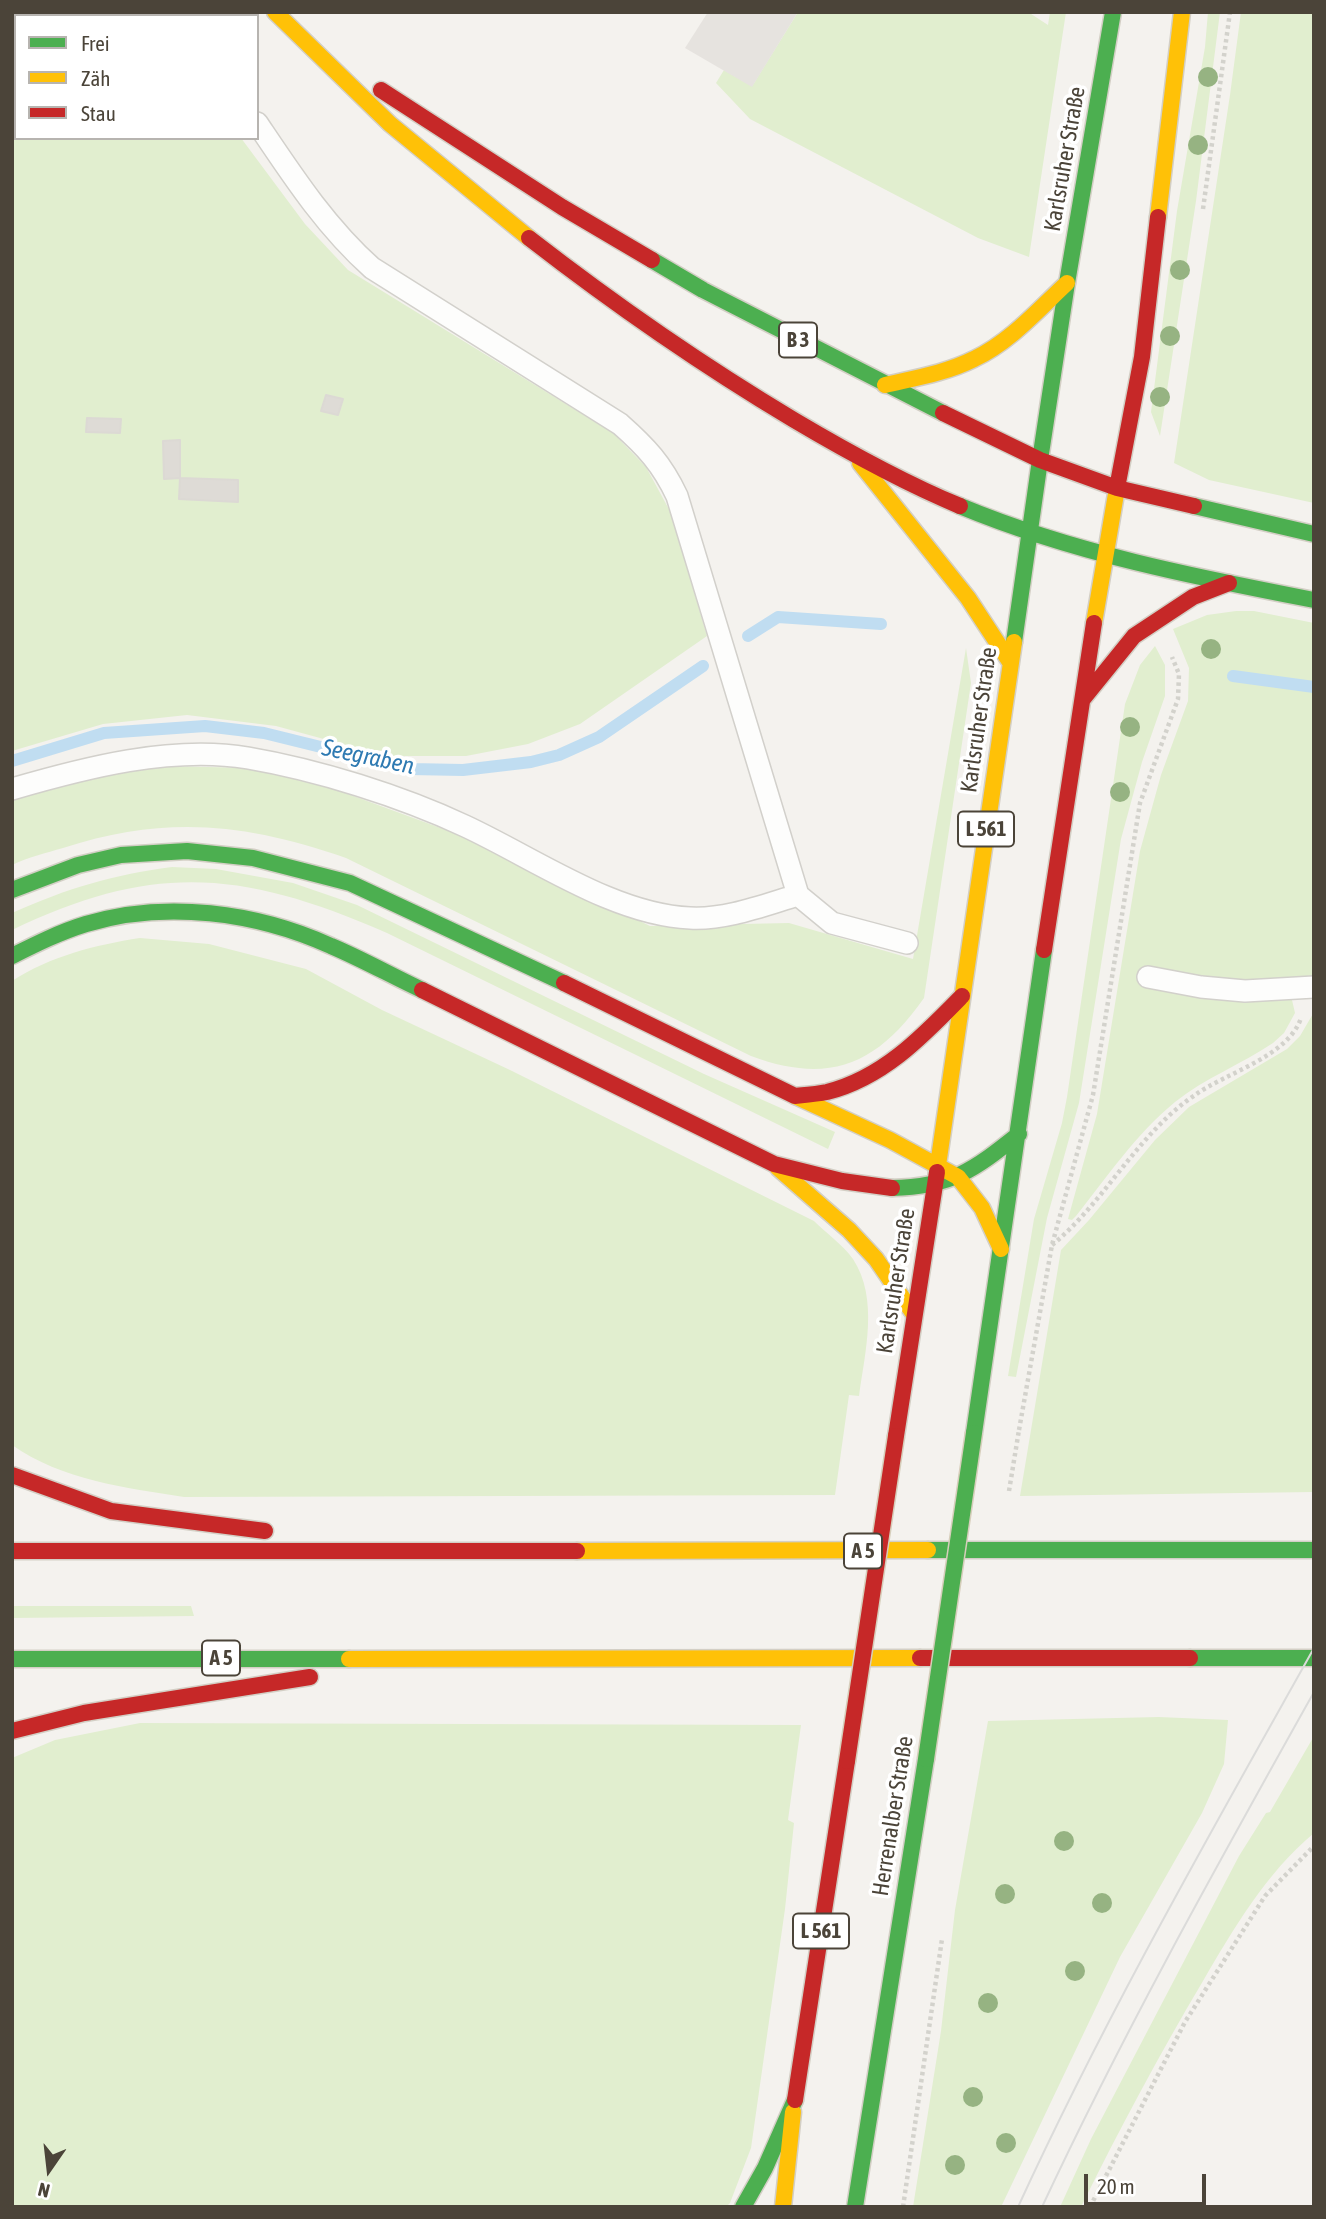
<!DOCTYPE html>
<html>
<head>
<meta charset="utf-8">
<style>
  body { margin:0 }
  #map { position:relative; width:1326px; height:2219px; overflow:hidden; background:#f4f2ee; font-family:"Asap Condensed",sans-serif }
  canvas { display:block }
  .frame { position:absolute; inset:0; border:14px solid #4b4439; pointer-events:none }
  .legend { position:absolute; left:14px; top:14px; width:245px; height:126px; box-sizing:border-box; background:#fff; border:2px solid #b7b4b0; margin:0; padding:9px 12px; list-style:none; font-size:21px; color:#4b4439 }
  .legend li { display:flex; align-items:center; gap:14px; height:35px }
  .legend b { width:35px; border:2px solid #b7b4b0 }
  .north { position:absolute; left:14px; top:2135px; width:70px; height:70px; -webkit-text-stroke:5px #fff; paint-order:stroke; rotate:194deg; font-size:19px; font-weight:700; line-height:28px; text-align:center; color:#4b4439 }
  .north::after { content:''; display:block; margin:auto; width:24px; height:32px; background:#4b4439; clip-path:polygon(50% 0,100% 100%,50% 72%,0 100%) }
  .scale { position:absolute; left:1084px; top:2174px; width:122px; height:32px; box-sizing:border-box; border:4px solid #4b4439; border-top:0; padding-left:9px; font-size:21px; line-height:24px; white-space:nowrap; color:#4b4439; -webkit-text-stroke:5px #fff; paint-order:stroke }
</style>
</head>
<body>
<div id="map">
<canvas width="1326" height="2219"></canvas>
<div class="frame"></div>
<ul class="legend">
<li><b style="height:9px;background:#4caf50"></b>Frei</li>
<li><b style="height:9px;background:#ffc107"></b>Zäh</li>
<li><b style="height:9px;background:#c62828"></b>Stau</li>
</ul>
<div class="north">N</div>
<div class="scale">20 m</div>
</div>
<script>
const ctx = document.querySelector('canvas').getContext('2d');
ctx.lineJoin = 'round';
function fill(path, color) {
  ctx.fillStyle = color;
  ctx.fill(path, 'evenodd');
}
function strokePath(path, color, width, dash) {
  ctx.strokeStyle = color;
  ctx.lineWidth = width;
  ctx.lineCap = dash ? 'butt' : 'round';
  ctx.setLineDash(dash || []);
  ctx.stroke(path);
}
function drawText(font, color, halo, rows, align = 'center') {
  ctx.font = font + ' "Asap Condensed",sans-serif';
  ctx.lineWidth = 7;
  ctx.setLineDash([]);
  ctx.textBaseline = 'middle';
  ctx.strokeStyle = halo;
  ctx.fillStyle = color;
  for (const [text, x, y, turn = 0] of rows) {
    ctx.save();
    ctx.translate(x, y);
    ctx.rotate((+turn || 0) * Math.PI / 180);
    ctx.textAlign = isNaN(turn) ? turn : align;
    if (halo) ctx.strokeText(text, 0, 0);
    ctx.fillText(text, 0, 0);
    ctx.restore();
  }
}
const green = new Path2D(`
  M798,12H1028L1048,25L1050,12H1066L1029,257L978,238L750,119L716,83L724,70L752,86Z
  M1208,12H1220L1196,201L1160,436L1151,412L1177,211L1205,47Z
  M1241,12H1314V503L1209,480L1174,463L1230,95Z
  M12,34H16V138H241L305,224L348,270L613,433L646,467L671,513L707,636L580,724L528,744L466,756H386L276,726L187,715L103,724L12,751Z
  M1236,611H1254L1314,623V977L1262,982L1186,974L1241,999L1292,1000L1295,1013L1284,1033L1273,1043C1242,1064 1205,1078 1175,1102C1136,1134 1107,1177 1076,1216L1072,1220L1068,1219L1097,1114L1140,851L1161,775L1188,701L1189,668L1173,629L1207,615Z
  M1155,646L1165,665V696L1142,762L1121,839L1079,1103L1047,1218L1016,1377L1008,1376L1034,1219L1062,1123L1067,1097L1125,704L1140,665Z
  M966,648L971,683L924,998C877,1065 829,1085 751,1056L346,858C245,823 166,815 63,848C46,853 28,857 12,865V799L63,783L167,766L249,768L329,787L476,841L650,926L789,923L913,959Z
  M172,867L216,869L293,883L357,905L704,1074L835,1132L828,1149L387,933C245,871 155,861 12,930V913C68,888 112,875 172,867Z
  M140,938L209,944L306,969L382,1010L510,1070L814,1221C826,1233 843,1245 853,1259C879,1299 865,1352 859,1396L849,1395L835,1495L184,1497C126,1488 62,1480 12,1445V981C51,956 95,945 140,938Z
  M1314,1012V1492L1020,1496L1061,1250L1089,1220L1155,1140L1189,1107L1287,1049L1300,1036Z
  M12,1606H191L194,1616L12,1618Z
  M1159,1717L1228,1720L1224,1764L1202,1813L1120,1957L1001,2207H913L941,2031L955,1910L988,1721Z
  M140,1723L801,1725L788,1820L794,1823L785,1909L751,2148L730,2203L726,2207H12V1758L55,1740Z
  M1314,1736V1833C1266,1873 1234,1928 1203,1981C1159,2055 1119,2130 1081,2207H1060L1091,2139L1239,1856L1266,1813L1270,1812Z`);
const parking = new Path2D(`
  M708,12H798L752,87L685,48Z`);
const stream = new Path2D(`
  M748,636L778,617L881,624
  M1233,676L1314,687
  M12,761L104,733L205,726L264,733L410,769L463,770L531,762L559,755L599,737L703,666`);
const building = new Path2D(`
  M326,395L343,399L338,415L321,411Z
  M87,418L121,419L120,433L86,432Z
  M180,440V478L164,479L163,441Z
  M180,478L238,480V502L179,499Z`);
const path = new Path2D(`
  M1203,209L1230,12
  M1052,1245C1105,1202 1137,1134 1195,1095C1225,1073 1288,1057 1301,1018
  M1019,1430L1052,1245L1093,1095L1140,803L1178,699L1179,674L1172,657
  M903,2207L942,1939
  M1090,2207L1185,2022L1265,1896L1314,1846`);
const lane = new Path2D(`
  M100,12L126,16
  M257,123C292,175 325,226 372,268L620,424C646,447 662,464 677,496L798,895
  M12,789C84,768 172,745 248,758C318,770 401,796 465,826C534,858 614,915 690,918C726,920 764,905 798,895L832,923L907,943
  M1148,977L1201,987L1245,991L1314,987`);
const fast = new Path2D(`
  M652,260L703,290L943,413
  M1040,460L1067,283L1113,12
  M960,506C1073,553 1195,577 1314,600
  M1194,506L1314,534
  M1014,642L1040,460
  M12,890L78,865L121,855L187,851L253,858L350,883L564,983
  M12,956C36,944 60,932 86,924C165,900 256,912 331,946C362,959 392,976 422,990
  M892,1188C951,1187 974,1170 1019,1134
  M974,1433L1044,950
  M928,1550H1314
  M1190,1658H1314
  M12,1659H349
  M743,2207L765,2168L795,2100
  M855,2207L926,1759`);
const slow = new Path2D(`
  M275,12L390,124L529,238
  M1158,217L1182,12
  M885,385C915,378 946,373 974,359C1010,342 1038,310 1067,283
  M860,463L968,598L1010,662
  M1094,623L1117,488
  M795,1096L890,1140L958,1177L982,1208L1001,1249
  M778,1168L849,1230L876,1259L913,1313
  M937,1172L1014,642
  M577,1551L928,1550
  M349,1659L920,1658
  M783,2207L793,2112`);
const jam = new Path2D(`
  M381,90L562,207L652,260
  M529,238C614,304 702,365 794,420C848,452 902,482 960,506
  M943,413L1040,460L1117,488L1194,506
  M1117,488L1142,357L1158,217
  M1083,699L1134,636L1193,597L1229,583
  M1044,950L1094,623
  M564,983L795,1096C805,1095 817,1094 827,1092C883,1078 923,1036 962,996
  M422,990L774,1164L842,1181L892,1188
  M896,1436L937,1172
  M12,1475L111,1511L265,1531
  M12,1551H577
  M920,1658H1190
  M12,1731L84,1713L310,1677
  M795,2100L847,1761`);
const tram = new Path2D(`
  M1018,2207C1106,2015 1211,1832 1314,1648
  M1042,2207C1124,2031 1219,1862 1314,1692`);
const pathBridge = new Path2D(`
  M1009,1491L1019,1430`);
const fastBridge = new Path2D(`
  M926,1759L974,1433`);
const jamBridge = new Path2D(`
  M847,1761L896,1436`);
const trees = [
  [1208,77],
  [1198,145],
  [1180,270],
  [1170,336],
  [1160,397],
  [1211,649],
  [1130,727],
  [1120,792],
  [1064,1841],
  [1005,1894],
  [1102,1903],
  [1075,1971],
  [988,2003],
  [973,2097],
  [1006,2143],
  [955,2165]
];
const shields = [
  [798,340,38],
  [986,829,56],
  [863,1551,38],
  [221,1658,38],
  [821,1931,56]
];
const shieldNames = [
  ["B 3",798,340],
  ["L 561",986,829],
  ["A 5",863,1551],
  ["A 5",221,1658],
  ["L 561",821,1931]
];
const streetNames = [
  ["Karlsruher Straße",1065,159,-80],
  ["Karlsruher Straße",979,720,-82],
  ["Karlsruher Straße",896,1281,-81],
  ["Herrenalber Straße",893,1816,-81]
];
const waterNames = [
  ["Seegraben",368,757,12]
];
fill(green, '#e1eecf');
fill(parking, '#e6e3df');
strokePath(stream, '#c0ddf1', 12);
fill(building, '#dedbd6');
strokePath(building, '#dcd9d4', 2);
strokePath(lane, '#d2d0cb', 24);
strokePath(fast, '#d3cfc5', 19);
strokePath(slow, '#d3cfc5', 19);
strokePath(jam, '#d3cfc5', 19);
strokePath(path, '#d3d2cc', 4.5, [3.5, 3.5]);
strokePath(lane, '#fdfdfc', 21);
strokePath(fast, '#4caf50', 16);
strokePath(slow, '#ffc107', 16);
strokePath(jam, '#c62828', 16);
strokePath(tram, '#dbdbda', 2);
strokePath(fastBridge, '#d6cebb', 19, []);
strokePath(jamBridge, '#d6cebb', 19, []);
strokePath(pathBridge, '#d3d2cc', 4.5, [3.5, 3.5]);
strokePath(fastBridge, '#4caf50', 16);
strokePath(jamBridge, '#c62828', 16);
ctx.fillStyle = '#96b382';
for (const [x, y] of trees) {
  ctx.beginPath();
  ctx.arc(x, y, 10, 0, 2 * Math.PI);
  ctx.fill();
}
for (const [x, y, w] of shields) {
  const box = new Path2D();
  box.roundRect(x - w / 2, y - 17.5, w, 35, 5);
  ctx.fillStyle = '#fff';
  ctx.fill(box);
  strokePath(box, '#4b4439', 2);
}
drawText('bold 21px', '#4b4439', null, shieldNames);
drawText('23px', '#4b4439', '#fff', streetNames);
drawText('italic 24px', '#2e7ab2', '#fff', waterNames);
</script>
</body>
</html>
